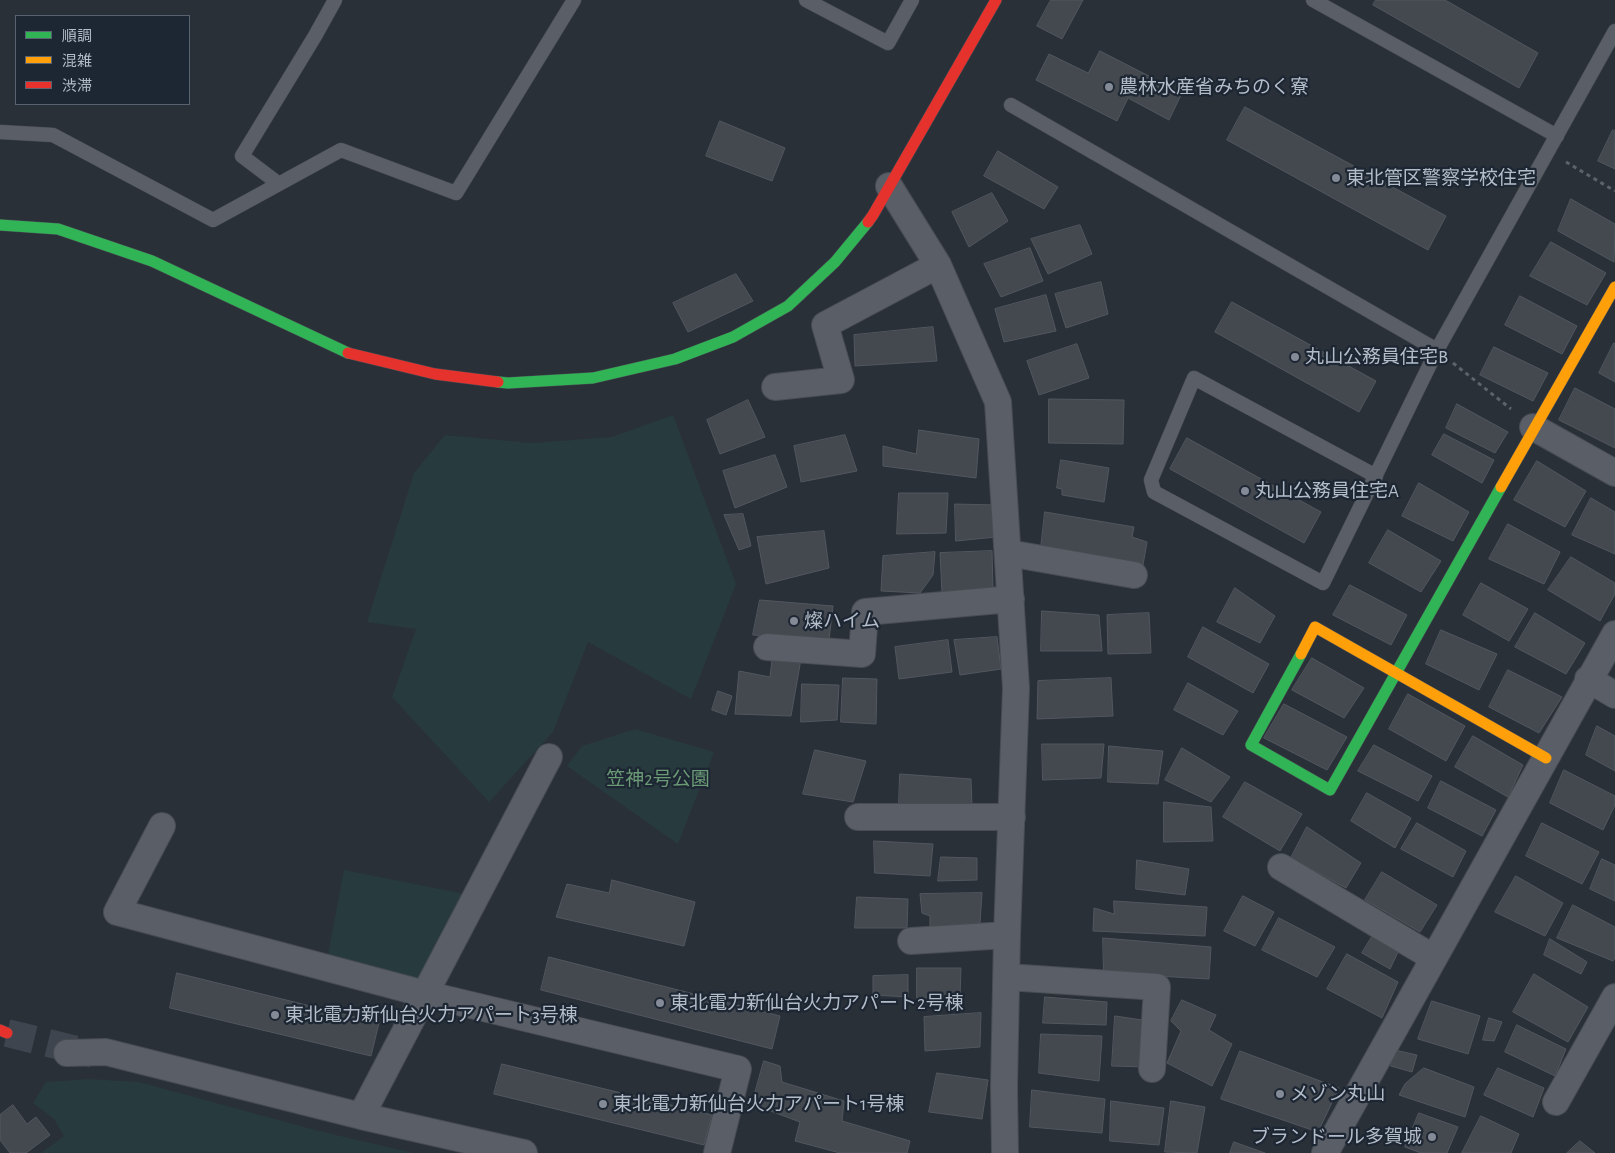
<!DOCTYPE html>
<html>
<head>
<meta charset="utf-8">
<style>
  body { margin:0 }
  #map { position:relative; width:1615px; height:1153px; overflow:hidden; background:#2a3038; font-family:"Alegreya Sans","Noto Sans JP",sans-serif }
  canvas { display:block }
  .legend { position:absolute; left:15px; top:15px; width:175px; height:90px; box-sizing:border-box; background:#1d2633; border:1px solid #59626f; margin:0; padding:6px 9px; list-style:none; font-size:15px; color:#b4bcc9 }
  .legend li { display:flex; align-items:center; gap:10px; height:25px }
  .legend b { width:25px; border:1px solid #59626f }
</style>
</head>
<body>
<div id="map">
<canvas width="1615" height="1153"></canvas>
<ul class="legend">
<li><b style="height:6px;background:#30b455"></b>順調</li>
<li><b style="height:6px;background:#ff9f0a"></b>混雑</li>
<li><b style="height:6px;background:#e5322d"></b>渋滞</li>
</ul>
</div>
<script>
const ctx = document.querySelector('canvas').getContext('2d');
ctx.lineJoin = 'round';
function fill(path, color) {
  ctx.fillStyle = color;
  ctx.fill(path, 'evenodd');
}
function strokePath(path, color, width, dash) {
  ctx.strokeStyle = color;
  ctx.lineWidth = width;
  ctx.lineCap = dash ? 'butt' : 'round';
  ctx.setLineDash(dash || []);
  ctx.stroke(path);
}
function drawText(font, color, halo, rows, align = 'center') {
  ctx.font = font + ' "Alegreya Sans","Noto Sans JP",sans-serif';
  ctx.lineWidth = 4.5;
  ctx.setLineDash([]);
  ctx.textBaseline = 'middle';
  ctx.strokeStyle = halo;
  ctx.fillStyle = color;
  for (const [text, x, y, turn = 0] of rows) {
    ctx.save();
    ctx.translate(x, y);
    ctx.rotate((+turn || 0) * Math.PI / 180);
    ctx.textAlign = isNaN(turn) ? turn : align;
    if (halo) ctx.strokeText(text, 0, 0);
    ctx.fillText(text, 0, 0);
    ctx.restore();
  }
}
const green = new Path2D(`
  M673,415L736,584L691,699L588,642L553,732L489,802L392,697L416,629L367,622L414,473L445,435L532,443L612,437Z
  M635,729L714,752L678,844L567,766L582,746Z
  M344,870L465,894L419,982L327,960Z
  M89,1079L139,1082L315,1130L413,1153H41L64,1136L54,1119L33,1103L46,1082Z`);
const building = new Path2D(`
  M1051,0H1083L1062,39L1037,26Z
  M1376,0H1445L1538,53L1519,88L1373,5Z
  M1100,51L1182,93L1169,120L1128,98L1117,121L1036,80L1049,54L1088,73Z
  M1245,107L1446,216L1428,250L1227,140Z
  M720,121L785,148L772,181L706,156Z
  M1613,130L1615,131V169L1598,161Z
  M998,151L1058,187L1044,209L984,176Z
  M992,193L1008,221L969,247L952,212Z
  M1571,199L1615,224L1614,262L1558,231Z
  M1080,225L1092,254L1048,274L1031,239Z
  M1551,242L1606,273L1587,305L1530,276Z
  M1030,248L1043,281L1001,297L984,264Z
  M736,274L753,301L688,332L673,303Z
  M1101,282L1108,314L1066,328L1055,294Z
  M1046,295L1056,331L1004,342L995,309Z
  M1520,296L1577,326L1562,354L1505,325Z
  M1232,302L1376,381L1359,412L1215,332Z
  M933,327L937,361L855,366L854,335Z
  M1614,343L1615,344V382L1599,373Z
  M1077,344L1089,378L1039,395L1027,361Z
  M1494,347L1548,373L1533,401L1480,375Z
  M1575,388L1615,409V448L1559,420Z
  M1049,399L1124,400L1123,444L1049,443Z
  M748,400L765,437L720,454L707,420Z
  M1457,404L1508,432L1495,453L1446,428Z
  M919,430L979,439L976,478L883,466V446L916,454Z
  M1444,434L1494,460L1482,483L1432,455Z
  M845,435L857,471L801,482L794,446Z
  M1187,438L1321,512L1304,543L1170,469Z
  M775,455L787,487L735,508L723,471Z
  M1061,460L1109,468L1104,502L1062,495V489L1057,488Z
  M1537,461L1586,491L1565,527L1514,500Z
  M1419,483L1469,512L1453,541L1402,516Z
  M899,493H948L946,533L897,534Z
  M1591,498L1615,512V554L1572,535Z
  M955,504L995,505L996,537L956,541Z
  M1045,512L1134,527L1132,537L1147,542L1143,565L1041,548Z
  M743,514L751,546L739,550L724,515Z
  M1508,524L1560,552L1544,584L1489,559Z
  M1388,530L1441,561L1421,592L1369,563Z
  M824,531L829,568L766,584L757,537Z
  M992,551L993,588L942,593L940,553Z
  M935,552L933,575L920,593L881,591L883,556Z
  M1571,557L1615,583V594L1600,621L1548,590Z
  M1481,583L1528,609L1509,641L1463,615Z
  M1350,585L1407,615L1391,645L1333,615Z
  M1235,588L1275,616L1260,643L1217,622Z
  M760,600L833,606L829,640L753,635Z
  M1042,611L1099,615L1102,651H1041Z
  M1149,613L1151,653L1108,654L1107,615Z
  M1535,613L1585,643L1566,674L1515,647Z
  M1203,627L1269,664L1253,693L1188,657Z
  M1441,630L1497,654L1479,690L1426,664Z
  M997,637L1001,669L960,675L954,640Z
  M948,640L952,672L899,679L895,647Z
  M1312,658L1364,688L1344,718L1292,690Z
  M801,659L791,716L735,714L739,671L770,677L772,660Z
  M1508,670L1562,697L1539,733L1489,707Z
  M843,678L877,679L876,724L841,722Z
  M1111,678L1113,716L1037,719L1038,681Z
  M1188,683L1238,711L1223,735L1174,710Z
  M802,684L839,685L837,720L801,722Z
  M718,691L732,696L726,715L712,710Z
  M1408,694L1465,726L1446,761L1389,729Z
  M1284,704L1347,737L1327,770L1264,738Z
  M1597,726L1615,736V771L1586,755Z
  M1473,736L1523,765L1508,797L1455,767Z
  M1042,744H1104L1101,778L1043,780Z
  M1374,745L1432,776L1418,801L1358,771Z
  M1109,746L1163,751L1158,784L1108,782Z
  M1182,748L1230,777L1211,802L1165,780Z
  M815,750L866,761L853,802L803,794Z
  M1564,770L1615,796V805L1603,830L1550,803Z
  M900,774L971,779L972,806H899Z
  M1441,781L1496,810L1482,836L1428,808Z
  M1245,782L1302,814L1280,851L1223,817Z
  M1367,793L1411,818L1395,848L1351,821Z
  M1164,802L1211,807L1213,841L1164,842Z
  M1417,823L1466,851L1453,877L1401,849Z
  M1542,823L1599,852L1582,884L1526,856Z
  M1307,827L1361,863L1346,888L1291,858Z
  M874,841L933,844L930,876L875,873Z
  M941,857L977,858V880L938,881Z
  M1602,859L1615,865V901L1590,889Z
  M1137,860L1189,869L1185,895L1136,889Z
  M1382,872L1437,905L1420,932L1365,900Z
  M1516,876L1563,903L1545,936L1495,912Z
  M612,880L695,902L684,946L556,917L567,884L609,893Z
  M982,893L980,923L930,927V916L922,913L920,894Z
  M1243,896L1274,912L1255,946L1224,931Z
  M857,897L908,899L907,928H855Z
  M1114,901L1207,907L1205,936L1093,931L1094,908L1114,914Z
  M1573,905L1615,927V958L1613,961L1557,938Z
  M1279,918L1335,947L1317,977L1262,950Z
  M1375,932L1401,946L1390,969L1362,953Z
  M1103,938L1211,947L1209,979L1104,973Z
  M1550,939L1587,962L1581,974L1544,955Z
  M1347,954L1398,982L1382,1018L1327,989Z
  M549,957L780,1016L772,1049L541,990Z
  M917,968H961L960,997L917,998Z
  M177,973L379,1023L371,1056L170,1008Z
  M1534,974L1588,1007L1568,1042L1513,1012Z
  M908,975V997L873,995V976Z
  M1045,997L1107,1002L1106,1025L1043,1023Z
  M1182,1000L1216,1015L1209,1030L1232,1044L1212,1086L1167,1063L1181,1031L1171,1021Z
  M1432,1001L1480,1016L1468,1054L1418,1039Z
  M981,1013L980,1047L925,1051L924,1017Z
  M1115,1016L1149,1021L1145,1067L1112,1066Z
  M1489,1018L1502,1022L1494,1041L1483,1040Z
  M1517,1025L1566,1049L1555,1076L1505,1052Z
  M1041,1034L1102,1036L1099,1081L1039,1073Z
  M1395,1050L1417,1055L1412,1072L1391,1066Z
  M1240,1051L1339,1088L1318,1132L1221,1099Z
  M764,1061L780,1066L782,1082L844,1101L842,1121L910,1141L907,1153H840L795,1141L800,1122L752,1104Z
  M502,1064L712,1115L704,1145L494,1094Z
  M1424,1068L1474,1087L1465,1117L1399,1095L1405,1084Z
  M1498,1068L1544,1088L1533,1117L1484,1095Z
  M937,1073L988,1080L982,1119L929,1112Z
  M1032,1090L1105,1099L1102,1133L1030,1127Z
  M1111,1101L1164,1108L1159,1145L1110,1141Z
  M1171,1101L1205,1107L1197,1153L1165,1152Z
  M13,1105L27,1124L36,1117L50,1135L26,1153H10L0,1140V1115Z
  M1419,1113L1458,1127L1447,1153H1421L1405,1147Z
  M1481,1116L1519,1134L1511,1153H1462Z
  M1580,1141L1595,1153H1567Z
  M1234,1142L1265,1153H1230Z`);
const primaryTunnel = new Path2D(`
  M7,1033L93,1054`);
const path = new Path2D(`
  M1566,162L1615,191
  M1453,363L1511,409`);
const lane = new Path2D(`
  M806,0L888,43L912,0
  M1313,0L1557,136
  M1011,105L1437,350
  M0,132L53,135L213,220L341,150L456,193L574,0
  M279,184L242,156L315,36L335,0
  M1376,476L1194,378L1151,480L1154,492L1323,583L1437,350L1615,31`);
const street = new Path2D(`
  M889,186L938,265L998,402L1016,688L1007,935L1004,1087L1005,1153
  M775,387L841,380L825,325L938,265
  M1533,427L1615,473
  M1008,553L1134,575
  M767,647L862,654L865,612L1011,599
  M1588,679L1615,695
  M858,817H1012
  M162,826L117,912L425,994L738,1069L717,1153
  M1281,867L1434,958
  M911,941L1007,935
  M1007,977L1157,987L1152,1069
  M67,1053L106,1052L361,1116L524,1153
  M1556,1102L1615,997
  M361,1116L549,757
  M1325,1153L1615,634`);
const fast = new Path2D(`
  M0,225L58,229L152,261L348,353
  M498,382L508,383L593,378L675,359L733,337L788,306L835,262L868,222
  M1301,654L1251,745L1330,790L1501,487`);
const slow = new Path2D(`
  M1501,487L1615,287
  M1301,654L1315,627L1546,758`);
const jam = new Path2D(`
  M868,222L873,215L996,0
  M348,353L435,374L498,382
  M0,1030L7,1033`);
const markers = [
  [1109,87,5,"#848b96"],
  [1336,178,5,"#848b96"],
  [1295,357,5,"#848b96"],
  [1245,491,5,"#848b96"],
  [794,621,5,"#848b96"],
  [660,1003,5,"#848b96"],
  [275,1015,5,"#848b96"],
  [1280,1094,5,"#848b96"],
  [603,1104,5,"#848b96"],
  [1432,1137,5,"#848b96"]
];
const poiNames = [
  ["農林水産省みちのく寮",1119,87],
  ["東北管区警察学校住宅",1346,178],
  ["丸山公務員住宅B",1305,357],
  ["丸山公務員住宅A",1255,491],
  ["燦ハイム",804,621],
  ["東北電力新仙台火力アパート2号棟",670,1003],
  ["東北電力新仙台火力アパート3号棟",285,1015],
  ["メゾン丸山",1290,1094],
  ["東北電力新仙台火力アパート1号棟",613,1104],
  ["ブランドール多賀城",1422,1137,"right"]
];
const parkNames = [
  ["笠神2号公園",658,779]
];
fill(green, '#273a3e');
fill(building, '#444950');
strokePath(building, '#52575f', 1);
strokePath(primaryTunnel, '#3f454e', 28, [28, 14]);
strokePath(lane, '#484c53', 15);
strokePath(street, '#484c53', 28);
strokePath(fast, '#484c53', 12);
strokePath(slow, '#484c53', 12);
strokePath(jam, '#484c53', 12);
strokePath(path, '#5d636a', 3, [4, 4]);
strokePath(lane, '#5a5e66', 14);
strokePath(street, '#5a5e66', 26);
strokePath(fast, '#30b455', 11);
strokePath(slow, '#ff9f0a', 11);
strokePath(jam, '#e5322d', 11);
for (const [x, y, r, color] of markers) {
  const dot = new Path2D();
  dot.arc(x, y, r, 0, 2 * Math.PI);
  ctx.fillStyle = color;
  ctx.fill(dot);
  strokePath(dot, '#1d2633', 2);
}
drawText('19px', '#b4bcc9', '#1d2633', poiNames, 'left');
drawText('19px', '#6b9a76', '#1d2633', parkNames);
</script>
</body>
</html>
